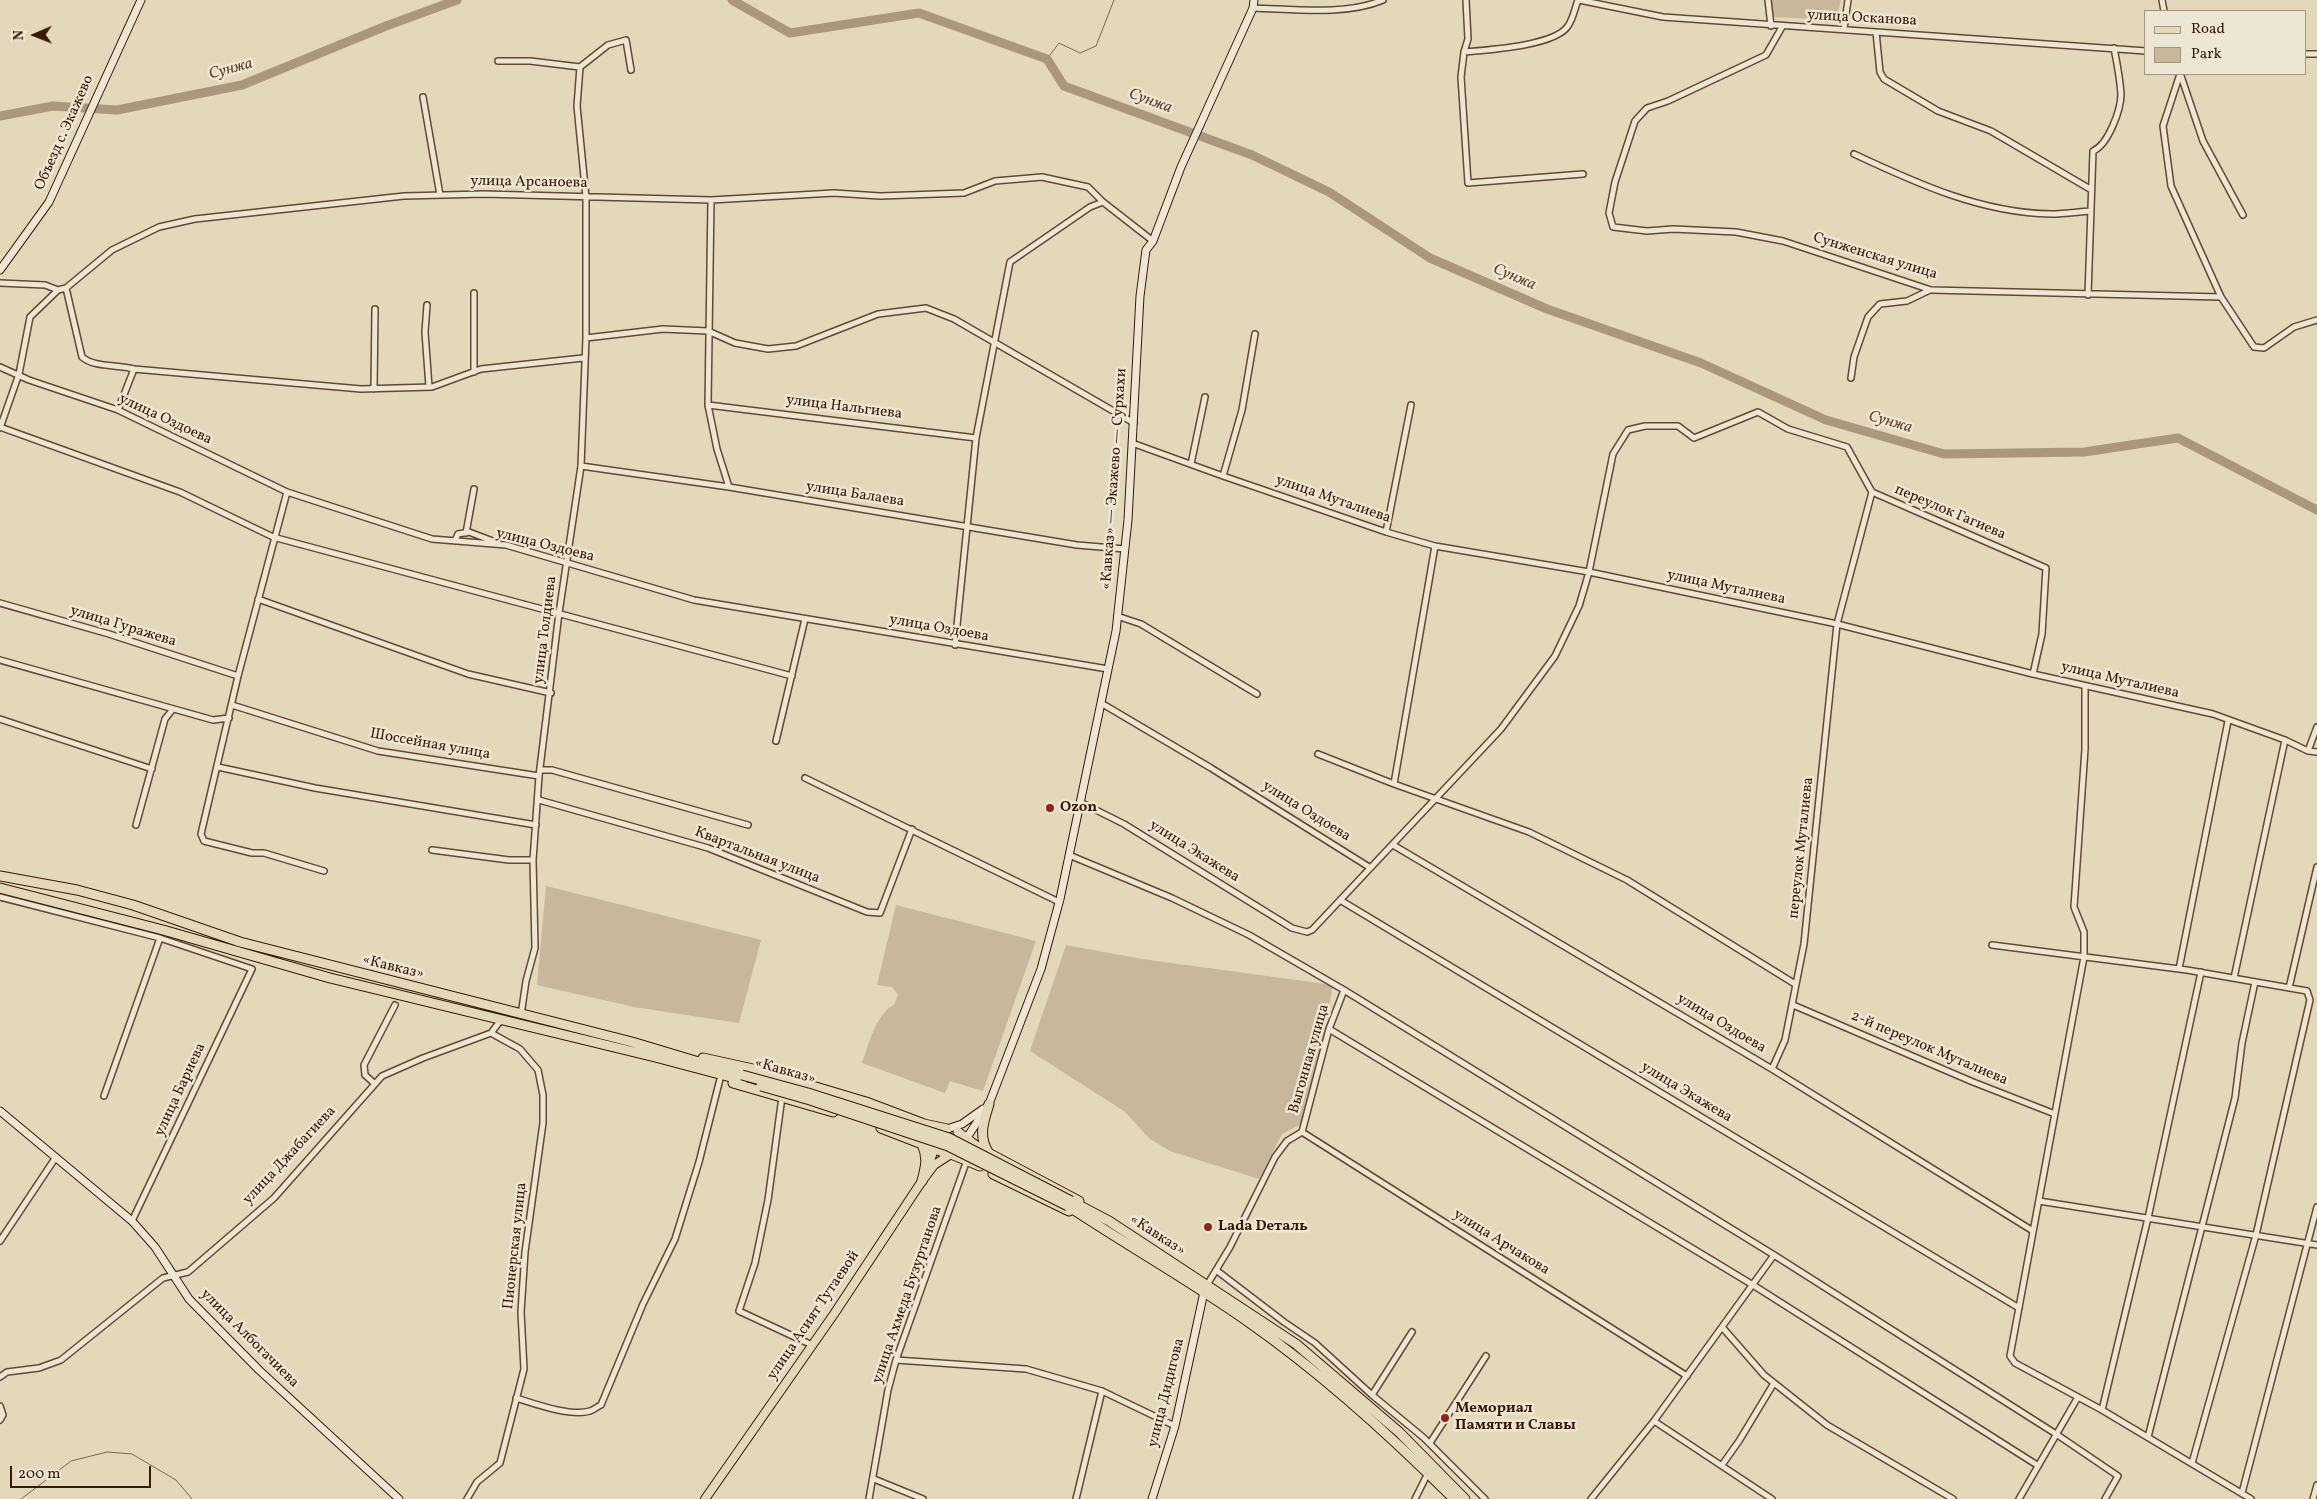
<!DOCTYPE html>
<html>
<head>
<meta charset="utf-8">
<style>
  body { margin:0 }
  #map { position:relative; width:2317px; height:1499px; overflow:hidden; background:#e4d8ba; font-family:Vollkorn,serif }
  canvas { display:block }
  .legend { position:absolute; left:2144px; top:10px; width:162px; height:65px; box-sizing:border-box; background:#ede6d2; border:1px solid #a59481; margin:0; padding:6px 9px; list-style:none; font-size:15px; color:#381808 }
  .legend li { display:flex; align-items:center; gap:10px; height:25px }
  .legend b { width:25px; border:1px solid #a59481 }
  .north { position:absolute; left:10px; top:10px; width:50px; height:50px; -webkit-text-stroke:4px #ede6d2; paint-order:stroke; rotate:269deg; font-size:14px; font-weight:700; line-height:20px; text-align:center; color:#381808 }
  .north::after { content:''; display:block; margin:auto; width:18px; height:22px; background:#381808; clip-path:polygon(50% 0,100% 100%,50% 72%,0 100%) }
  .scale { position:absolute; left:10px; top:1466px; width:141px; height:22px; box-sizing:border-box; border:2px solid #381808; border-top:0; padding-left:6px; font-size:15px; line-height:18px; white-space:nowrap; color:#381808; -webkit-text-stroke:4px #ede6d2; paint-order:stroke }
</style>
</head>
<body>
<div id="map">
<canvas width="2317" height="1499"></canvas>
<ul class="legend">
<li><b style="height:6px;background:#e4d8ba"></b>Road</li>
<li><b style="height:14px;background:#c7b79c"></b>Park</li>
</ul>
<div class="north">N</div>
<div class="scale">200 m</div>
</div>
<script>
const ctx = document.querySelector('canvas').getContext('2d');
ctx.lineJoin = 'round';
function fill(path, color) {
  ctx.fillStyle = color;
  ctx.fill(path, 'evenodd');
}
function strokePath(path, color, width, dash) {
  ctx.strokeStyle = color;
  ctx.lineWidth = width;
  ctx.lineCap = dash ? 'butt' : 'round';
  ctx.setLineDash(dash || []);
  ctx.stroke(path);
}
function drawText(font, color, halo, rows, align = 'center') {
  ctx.font = font + ' Vollkorn,serif';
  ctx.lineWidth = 5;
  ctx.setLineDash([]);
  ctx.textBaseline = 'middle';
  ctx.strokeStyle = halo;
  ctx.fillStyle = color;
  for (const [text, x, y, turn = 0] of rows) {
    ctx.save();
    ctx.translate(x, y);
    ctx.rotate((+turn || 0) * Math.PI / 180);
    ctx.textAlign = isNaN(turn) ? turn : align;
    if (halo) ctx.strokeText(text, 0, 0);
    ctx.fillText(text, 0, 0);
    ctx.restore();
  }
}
const green = new Path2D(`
  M1771,0H1841L1836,20L1773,17Z
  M546,886L761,940L739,1023L634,1007L537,985Z
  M896,905L1036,941L983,1091L950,1081L945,1093L862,1063C868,1046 877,1012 894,1005L898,995L892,987L877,985Z
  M1066,945L1142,959L1333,985L1307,1121L1282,1134L1259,1179L1170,1151L1150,1139L1124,1111L1030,1051Z`);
const stream = new Path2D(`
  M1047,59L1059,43L1080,53L1096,46L1114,0
  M21,1499L71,1461L107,1452L132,1454L176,1480L192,1499`);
const river = new Path2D(`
  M732,0L790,33L919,13L1047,59L1064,86L1252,155L1329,192L1430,258L1547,309L1701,363L1826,420L1944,454L2084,452L2178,438L2317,510
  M0,116L53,106L117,110L242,85L386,26L457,0`);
const street = new Path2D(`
  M1466,0L1468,39L1464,52L1461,77L1468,183L1583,174
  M1579,0L1663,17L2146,51
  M1768,0L1771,26
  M2162,0L2164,11
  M1253,8C1293,9 1345,16 1383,0
  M1782,27L1766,55L1668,101L1647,108L1635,121L1615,182L1609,213L1613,227L1647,231L1673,229L1736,232L1783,241L1931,290L2221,297
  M1844,29L1848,0
  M1876,32L1880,72L1884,79L1938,111L1991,131L2090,189
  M1464,52C1487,50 1555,46 1568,26C1573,19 1575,8 1578,0
  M2306,54H2317
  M498,61H530L580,67L608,45L626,40L631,70
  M2180,74L2163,126L2171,186L2221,297L2254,347L2264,348L2294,327L2317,320
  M2181,76L2203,141L2243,215
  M423,97L440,195
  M1854,154C1916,183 1981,213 2051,214C2064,214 2077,212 2090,211
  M711,200L708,405L717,449L729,487
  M0,283L45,285L58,290
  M66,288L82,357C95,368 117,364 134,369
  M474,293V372
  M2088,295L2093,151C2108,145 2121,110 2121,94C2120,79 2117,63 2114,48
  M427,305L425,332L429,387
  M586,338L663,329L708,331L735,343L768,349L796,346L878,314L926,308L954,319L1134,423
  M0,367L29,380L118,410L287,492L432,539L506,545L694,600L1108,669
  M1851,378L1854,357L1868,317L1880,304L1907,301L1930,290
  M374,389L375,309
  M708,405L976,438
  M118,410L134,369L361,389L432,387L481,369L583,358
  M0,427L180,492L273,537L792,676
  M0,428L19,374L30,317L58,290L66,288L112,250L159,227L195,219L404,196L484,194L711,200L834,193L880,196L964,193L995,181L1042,177L1088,187L1103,202L1153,241
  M1132,443L1223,476L1386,532L1435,546L1589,572L1837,624L2033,674L2213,714L2285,740L2308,751L2317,752
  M1191,464L1205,397
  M581,466L729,487L1077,545L1125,549
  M1223,476L1242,410L1255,334
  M287,492L238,676L201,834L204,841L252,853H264L324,871
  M1386,532L1411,405
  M466,533L474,489
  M455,541L458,534L469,532L498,543
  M1435,546L1394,784L1529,832L1627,880L1795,984
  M258,599L468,674L551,693
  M0,603L109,634L238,676
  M1117,616L1141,624L1257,694
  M955,645L976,438L1010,262L1090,207L1103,202
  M0,660L213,720L229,718
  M2085,686V749L2074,907L2084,932V957L2010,1356L2015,1363L2102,1410L2251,1499
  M1101,703L1211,768L1369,867
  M232,705L378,751L539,776
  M0,719L152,769
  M776,741L805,619
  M2308,751L2317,727
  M1318,754L1394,784
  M218,767L315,788L536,825
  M540,770H552L748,825
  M805,778L1059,902
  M539,800L708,848L867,912L880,913L912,829
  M1080,802L1124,824L1292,928L1307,932L1312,930L1501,729L1555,656L1579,606L1589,572L1613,454L1628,430L1645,426H1678L1694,438L1758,412L1788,429L1847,447L1872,492
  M136,825L165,719L173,709
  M1393,845L1772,1069L2033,1231
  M432,850L509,860H533
  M1069,855L1172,898L1249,935L1344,990L1774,1255L2056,1434L2118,1476L2105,1499
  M0,897L160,938L252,969L132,1221
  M1340,900L2019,1308
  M1992,945L2187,970L2307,991L2310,1000L2256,1235L2192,1463
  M2179,969L2228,721
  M2234,978L2285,740
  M2289,988L2317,867
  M1793,1005L1973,1082L2055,1114
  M521,1015L526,981L535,948L533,860L539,776L559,613L581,466L586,338V197L577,106L580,67
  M1329,1029L1753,1285L2037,1465
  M1772,1069L1785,1040L1804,944L1837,624L1872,492L2046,568L2042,634L2033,674
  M375,1084L365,1075L364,1065L395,1005
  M104,1096L160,938
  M782,1097L768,1200L755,1263L739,1311L812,1345
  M1302,1132L1687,1376
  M2039,1201L2317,1245
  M0,1241L56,1157
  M1216,1270L1284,1322L1315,1343L1372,1395L1424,1438L1485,1499
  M1207,1285L1230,1247L1275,1157L1287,1141L1302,1132L1329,1029L1344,990
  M1722,1327L1764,1375L1827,1425L1953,1499
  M896,1360L1026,1369L1102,1391L1175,1426
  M0,1377L7,1372L39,1368L61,1360L163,1278L188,1272L274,1198L382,1076L423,1058L491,1033L501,1020
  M1372,1395L1412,1332
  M516,1398C535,1404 571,1417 590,1411C594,1410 598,1406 601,1405L643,1304L675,1239L699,1162L720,1079
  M0,1406L3,1415L0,1420
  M2102,1410L2148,1218L2201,972
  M1654,1421L1772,1499
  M2148,1437L2235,1098L2242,1043L2255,982
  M1430,1443L1486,1356
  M1722,1465L1739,1441L1774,1383
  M874,1479L923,1499
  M2242,1493L2317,1207
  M467,1499L477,1482L500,1463L524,1369L521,1312L525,1252L543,1123V1095L538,1070L520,1049L491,1033
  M869,1499L888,1390L896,1360L967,1160
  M1076,1499L1102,1391
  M1415,1499L1428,1473
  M1591,1499L1654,1421L1774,1255
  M2019,1499L2078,1397
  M2313,1499L2317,1485`);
const secondary = new Path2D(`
  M0,270L49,202L141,0
  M0,1111L132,1221L155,1247L189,1299L259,1370L399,1499
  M947,1129L962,1124L983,1109
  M964,1142L989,1104L1041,969L1060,899L1116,631L1128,520L1140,296L1146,250L1153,241L1181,167L1253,8L1254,0
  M1152,1499L1175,1426L1204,1292`);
const primary = new Path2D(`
  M927,1170L936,1143
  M705,1499L834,1314L922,1181L934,1165L951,1154`);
const highway = new Path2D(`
  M0,876L77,890L133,905L240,942L632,1042L742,1075
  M0,888L163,930L330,978L655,1057L742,1080
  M703,1058L762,1071L866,1102L924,1124L947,1129
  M733,1083L833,1112
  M881,1128L943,1152
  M958,1132L979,1148L1079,1201
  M922,1144C928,1157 926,1166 922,1181
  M988,1152C978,1136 984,1120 989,1104
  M951,1154L980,1166
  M993,1174L1069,1211
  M1071,1201L1109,1221L1296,1344L1399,1432L1465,1499
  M1068,1206C1128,1246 1191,1281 1250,1323C1324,1375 1390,1435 1454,1499`);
const highwayBridge = new Path2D(`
  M742,1075L808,1093L949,1138L1071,1201
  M761,1086L810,1100L948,1146L1068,1206`);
const markers = [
  [1050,808,5,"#8f2418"],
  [1208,1227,5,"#8f2418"],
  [1445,1418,5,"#8f2418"]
];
const streetNames = [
  ["улица Осканова",1862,19,3],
  ["Объезд с. Экажево",65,133,-66],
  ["улица Арсаноева",529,183,1],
  ["Сунженская улица",1875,257,17],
  ["улица Нальгиева",844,408,7],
  ["улица Оздоева",165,420,25],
  ["«Кавказ» — Экажево — Сурхахи",1115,479,-86],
  ["улица Балаева",855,495,9],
  ["улица Муталиева",1333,500,19],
  ["переулок Гагиева",1950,513,23],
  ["улица Оздоева",545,546,14],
  ["улица Муталиева",1726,588,12],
  ["улица Гуражева",123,627,17],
  ["улица Оздоева",939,629,10],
  ["улица Толдиева",546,630,-83],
  ["улица Муталиева",2120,681,13],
  ["Шоссейная улица",430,745,10],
  ["улица Оздоева",1306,812,32],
  ["переулок Муталиева",1802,848,-84],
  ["улица Экажева",1194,852,32],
  ["Квартальная улица",757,856,21],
  ["«Кавказ»",393,968,14],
  ["улица Оздоева",1721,1024,31],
  ["2-й переулок Муталиева",1929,1049,23],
  ["Выгонная улица",1310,1059,-74],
  ["«Кавказ»",785,1072,16],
  ["улица Бариева",181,1090,-65],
  ["улица Экажева",1686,1093,31],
  ["улица Джабагиева",290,1156,-47],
  ["«Кавказ»",1157,1236,33],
  ["улица Арчакова",1501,1243,32],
  ["Пионерская улица",516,1246,-84],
  ["улица Ахмеда Бузуртанова",908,1295,-71],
  ["улица Асият Тутаевой",814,1316,-56],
  ["улица Албогачиева",249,1339,45],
  ["улица Дидигова",1167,1393,-76]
];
const poiNames = [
  ["Ozon",1060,808],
  ["Lada Dеталь",1218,1227],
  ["Мемориал",1455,1409],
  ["Памяти и Славы",1455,1426]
];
const waterNames = [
  ["Сунжа",231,70,-15],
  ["Сунжа",1150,102,20],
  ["Сунжа",1514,278,23],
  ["Сунжа",1890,423,16]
];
fill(green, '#c7b79c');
strokePath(stream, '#7c644e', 1);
strokePath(river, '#aa977d', 9);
strokePath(street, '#634834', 8);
strokePath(secondary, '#381808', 9);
strokePath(primary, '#381808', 10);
strokePath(highway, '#381808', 11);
strokePath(street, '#ede6d2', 5);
strokePath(secondary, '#ede6d2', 7);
strokePath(primary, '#e4d8ba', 8);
strokePath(highway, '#e4d8ba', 9);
strokePath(highwayBridge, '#381808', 11, []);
strokePath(highwayBridge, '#e4d8ba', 9);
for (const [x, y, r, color] of markers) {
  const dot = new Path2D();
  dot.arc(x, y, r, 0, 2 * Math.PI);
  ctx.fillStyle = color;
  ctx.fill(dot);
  strokePath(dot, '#ede6d2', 2);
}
drawText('15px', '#381808', '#ede6d2', streetNames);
drawText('bold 15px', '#381808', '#ede6d2', poiNames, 'left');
drawText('italic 16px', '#604431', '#ede6d2', waterNames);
</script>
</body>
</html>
